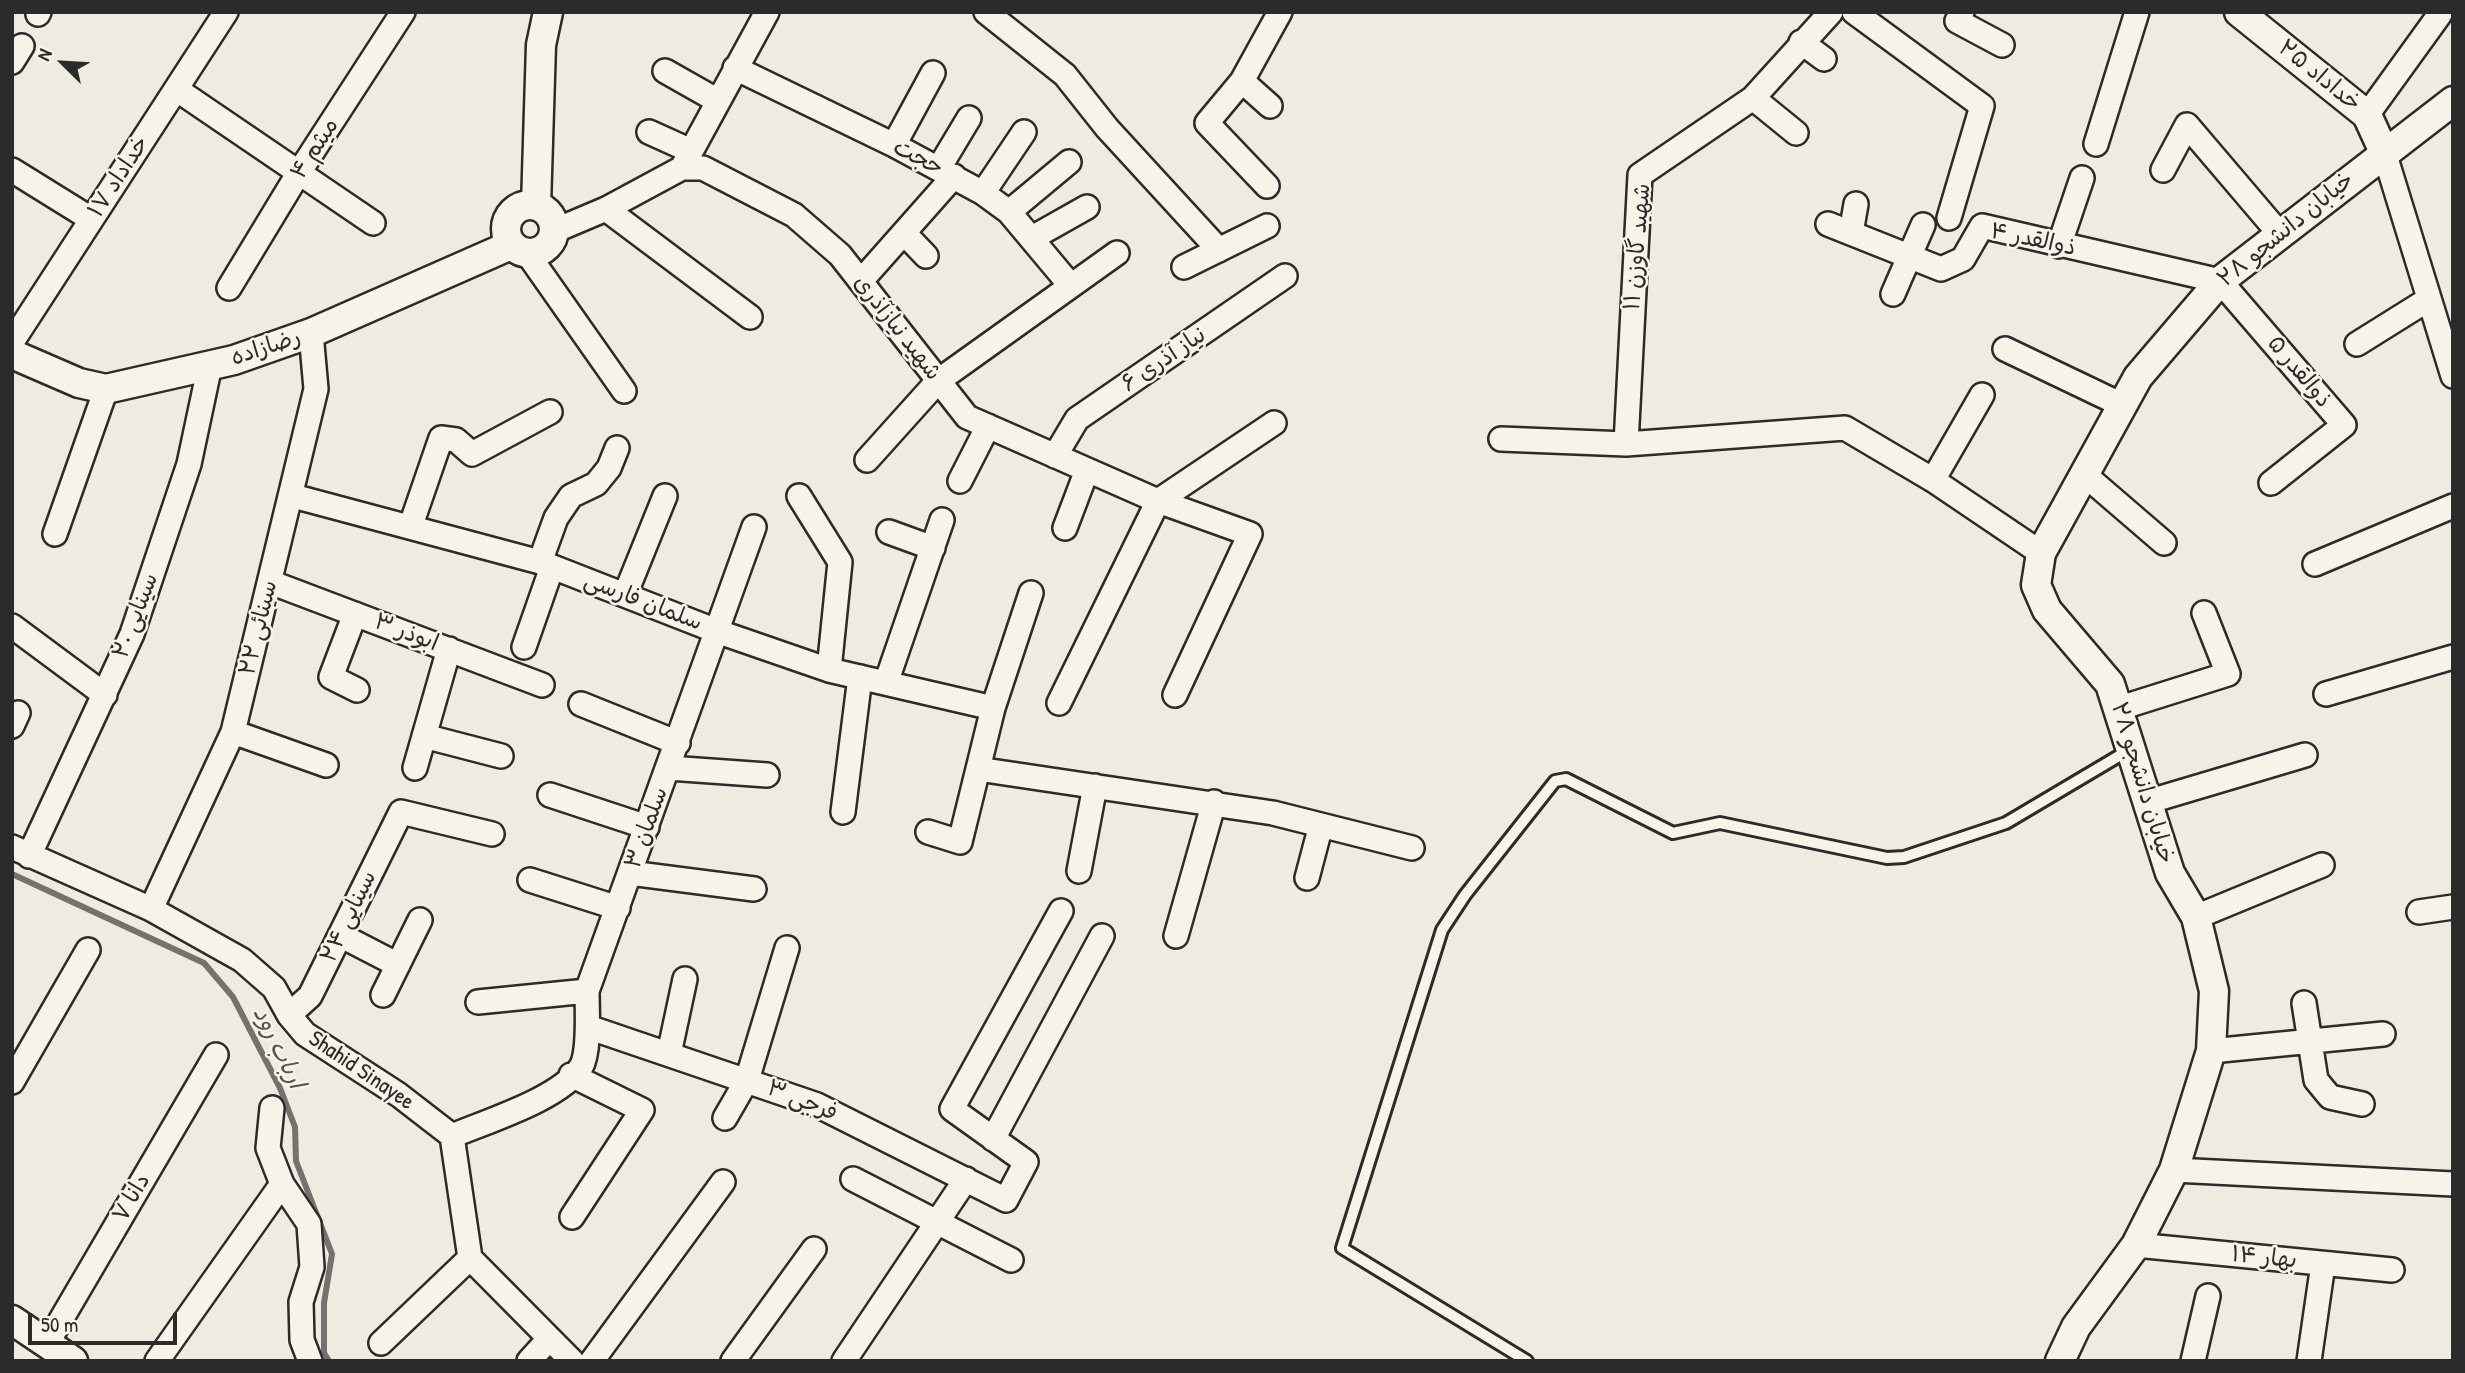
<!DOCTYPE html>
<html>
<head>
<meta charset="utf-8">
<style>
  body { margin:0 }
  #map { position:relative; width:2465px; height:1373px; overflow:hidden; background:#efebe0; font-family:"Patrick Hand",sans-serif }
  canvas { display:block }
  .frame { position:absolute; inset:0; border:14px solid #2b2b2b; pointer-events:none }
  .north { position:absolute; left:28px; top:28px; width:70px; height:70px; -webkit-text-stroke:5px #f7f3e8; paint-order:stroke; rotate:294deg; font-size:19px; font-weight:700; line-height:28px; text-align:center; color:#2b2b2b }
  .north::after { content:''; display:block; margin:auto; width:24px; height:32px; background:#2b2b2b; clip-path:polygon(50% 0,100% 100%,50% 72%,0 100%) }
  .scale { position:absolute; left:28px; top:1313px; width:149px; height:32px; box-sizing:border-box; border:4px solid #2b2b2b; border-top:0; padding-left:9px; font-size:21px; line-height:24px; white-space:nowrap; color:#2b2b2b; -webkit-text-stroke:5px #f7f3e8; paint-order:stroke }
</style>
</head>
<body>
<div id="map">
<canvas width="2465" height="1373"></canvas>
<div class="frame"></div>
<div class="north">N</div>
<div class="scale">50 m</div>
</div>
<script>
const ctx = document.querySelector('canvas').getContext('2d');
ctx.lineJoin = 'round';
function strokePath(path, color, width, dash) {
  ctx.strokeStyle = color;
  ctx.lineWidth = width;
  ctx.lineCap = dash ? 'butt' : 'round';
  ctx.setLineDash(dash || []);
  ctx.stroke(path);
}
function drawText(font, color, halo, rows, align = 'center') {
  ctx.font = font + ' "Patrick Hand","Playpen Sans Arabic",sans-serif';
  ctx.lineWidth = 5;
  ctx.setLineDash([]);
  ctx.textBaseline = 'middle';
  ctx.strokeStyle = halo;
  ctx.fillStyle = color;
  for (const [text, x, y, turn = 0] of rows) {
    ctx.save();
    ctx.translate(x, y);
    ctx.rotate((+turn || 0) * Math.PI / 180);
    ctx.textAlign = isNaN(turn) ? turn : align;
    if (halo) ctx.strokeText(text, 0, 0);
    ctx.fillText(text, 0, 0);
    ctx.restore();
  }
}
const stream = new Path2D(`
  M12,874L204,963L233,997L280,1088L295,1127L296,1161L332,1254L324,1303V1353L329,1361`);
const service = new Path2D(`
  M1527,1361L1342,1248L1442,930L1465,895L1555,781L1566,779L1673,833L1720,823L1887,858L1904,857L2006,823L2129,750`);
const minor = new Path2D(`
  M986,12L1065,75L1107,128L1219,250
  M1854,12L1982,106L1949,218
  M1962,12L1957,21L2002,45
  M38,14L39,12
  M1801,42L1824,59
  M12,62L22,46
  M735,68L894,145L983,193L1009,212L1071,286
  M665,71L718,101
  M1242,81L1270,106
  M176,89L373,223
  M1753,98L1796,133
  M2367,115L2440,14L2438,12
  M649,132L691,151
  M2096,144L2137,12
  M894,145L933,73
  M2384,152L2453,376
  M682,168L767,12
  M939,168L969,118
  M12,170L91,219
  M2163,170L2187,125L2279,233
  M1267,186L1207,123L1242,81L1280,12
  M983,193L1024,132
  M606,209L750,317
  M1009,212L1069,162
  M1828,224L1941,269L1963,259L1982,226L2220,281L2344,425L2271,483
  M554,231L606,209L682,168H703L794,215L840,255L967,417L1158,501L1250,534L1175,695
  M904,233L926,256
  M1851,233L1856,204
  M1032,238L1087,207
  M2059,246L2082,178
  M527,253L624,391
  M1184,267L1267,226
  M861,281L954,176
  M229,288L298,174L403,12
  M1893,294L1923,225
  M12,342L226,12
  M2357,344L2429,299
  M2005,349L2122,405
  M1501,439L1626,444L1640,175L1753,98L1831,12
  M1626,444L1845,428L1933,480L2041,553
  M1055,456L1077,419L1285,276
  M867,460L938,381L1117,253
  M2085,475L2164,543
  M1933,480L1982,395
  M960,481L988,426
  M293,496L540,562L719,632L829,670L993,708
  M799,496L840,562L829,670
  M411,525L441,438L456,440L472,454L550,412
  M1065,528L1087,470
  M889,532L933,548
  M55,534L106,389
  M540,562L556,518L571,496L596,484L609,468L617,448
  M2315,564L2453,506
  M270,582L542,685
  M625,595L665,496
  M355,614L331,677L357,690
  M12,626L105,695
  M524,647L552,567
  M886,683L942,520
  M2326,694L2453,657
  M1059,703L1158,501L1274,423
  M581,704L678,743
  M2120,708L2228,674L2204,613
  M12,726L18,713
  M233,732L326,765
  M424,736L501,756
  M415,768L449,649
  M669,768L767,775
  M978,769L1273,813L1412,848
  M550,795L647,827
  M2147,802L2305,755
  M843,812L860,677
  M928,832L960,842L993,708L1031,593
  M12,847L151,909L242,960L274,988L289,1015L305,1034L399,1095L452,1136L470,1258L572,1361
  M29,856L132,634L189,464L210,365
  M1079,871L1095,786
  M630,873L754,889
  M1307,878L1321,825
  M530,880L618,908
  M151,909L233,732L316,389L311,333
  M2419,912L2453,907
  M2196,917L2322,865
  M340,935L398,965
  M1176,936L1214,802
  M383,995L420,920
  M478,1002L587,991
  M2304,1003L2316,1080L2330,1097L2362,1104
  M289,1015L310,996L401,812L492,834
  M588,1027L817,1105L1006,1200L1026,1162L952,1109L1061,911
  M2211,1051L2383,1034
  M669,1054L685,979
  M571,1075L642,1110L572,1217
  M12,1082L88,950
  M272,1108L268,1148L282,1184L309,1224L312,1267L301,1302L302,1340L310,1361
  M725,1118L747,1080L787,948
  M452,1136C487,1121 560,1099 581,1067C590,1052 587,1010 587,991L754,527
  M993,1139L1102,936
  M2174,1170L2453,1184
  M853,1179L1011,1260
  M2136,1245L2392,1270
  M48,1342L216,1055
  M381,1343L470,1258
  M157,1361L282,1184
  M529,1361L549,1339
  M592,1361L723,1182
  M733,1361L814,1249
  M844,1361L966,1179
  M2193,1361L2208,1296
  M2309,1361L2323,1264`);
const tertiary = new Path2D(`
  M2239,12L2367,115L2384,152
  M506 229a24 24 0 1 1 48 0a24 24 0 1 1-48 0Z
  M536,206L541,45L548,12
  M12,354L79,383L106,389L234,360L311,333L511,245
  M12,1320L73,1361
  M2060,1361L2076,1327L2136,1245L2174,1170L2211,1051L2214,991L2196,917L2170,873L2110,684L2047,610L2036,585L2041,553L2138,377L2220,281L2453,101`);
const streetNames = [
  ["خداداد ۲۵",2319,76,39],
  ["میثم ۴",315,149,-57],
  ["حجت",918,158,27],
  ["خداداد ۱۷",119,177,-57],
  ["خیابان دانشجو ۲۸",2286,230,-39],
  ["ذوالقدر ۴",2033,240,12],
  ["شهید گاوزن ۱۱",1638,247,-85],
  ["شهید نیازآذری",897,328,52],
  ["رضازاده",266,348,-18],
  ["نیاز آذری ۶",1164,360,-34],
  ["ذوالقدر ۵",2299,372,50],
  ["سلمان فارسی",643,602,21],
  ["سینایی ۲۰",136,616,-69],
  ["سینائی ۲۲",259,628,-76],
  ["ابوذر ۳",406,633,21],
  ["خیابان دانشجو ۲۸",2142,783,73],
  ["سلمان ۳",647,828,-70],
  ["سینایی ۲۴",349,917,-64],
  ["Shahid Sinayee",361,1071,34],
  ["فرجی ۳",802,1101,22],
  ["دانا ۷",132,1198,-60],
  ["بهار ۱۴",2264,1258,6]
];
const waterNames = [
  ["ارباب رود",278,1048,64]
];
strokePath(stream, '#74726e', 6);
strokePath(service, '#2b2b2b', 16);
strokePath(minor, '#2b2b2b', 28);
strokePath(tertiary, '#2b2b2b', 33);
strokePath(service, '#f7f3e8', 10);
strokePath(minor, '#f7f3e8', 23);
strokePath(tertiary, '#f7f3e8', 28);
drawText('23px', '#2b2b2b', '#f7f3e8', streetNames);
drawText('italic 24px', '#555552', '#f7f3e8', waterNames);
</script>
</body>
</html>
